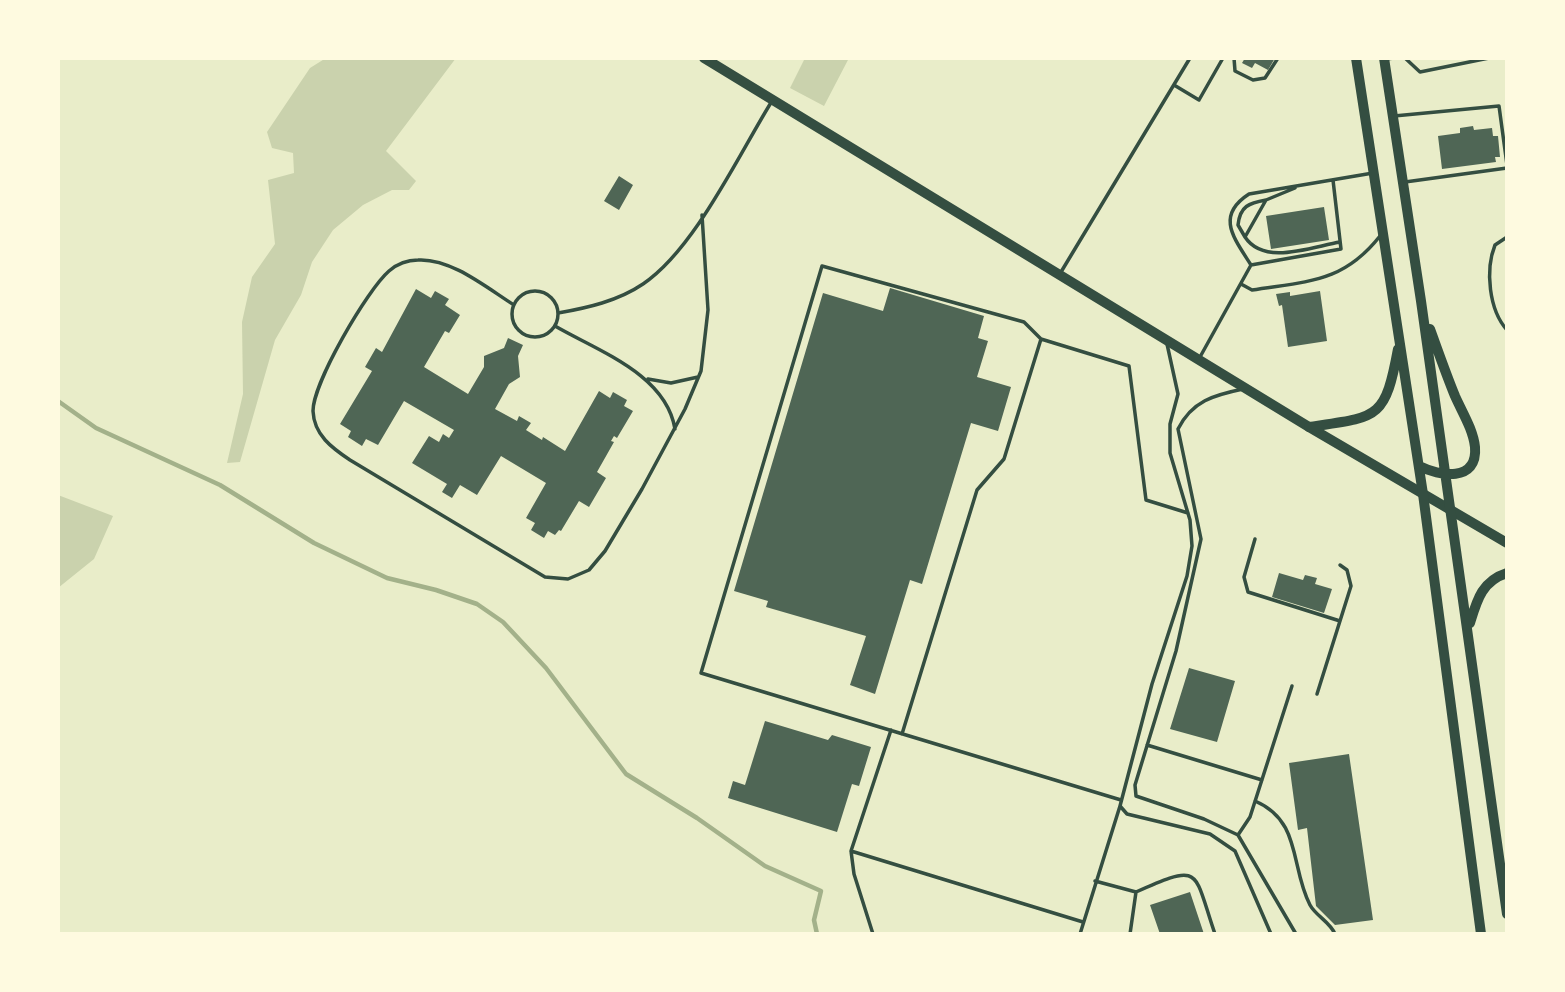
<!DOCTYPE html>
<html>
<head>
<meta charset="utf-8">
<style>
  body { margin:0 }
  #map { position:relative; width:1565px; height:992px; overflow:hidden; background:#e9edc9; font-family:"Alegreya Sans",sans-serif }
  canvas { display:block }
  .frame { position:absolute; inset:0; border:60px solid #fefae0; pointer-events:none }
</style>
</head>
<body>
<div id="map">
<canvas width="1565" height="992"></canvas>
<div class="frame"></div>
</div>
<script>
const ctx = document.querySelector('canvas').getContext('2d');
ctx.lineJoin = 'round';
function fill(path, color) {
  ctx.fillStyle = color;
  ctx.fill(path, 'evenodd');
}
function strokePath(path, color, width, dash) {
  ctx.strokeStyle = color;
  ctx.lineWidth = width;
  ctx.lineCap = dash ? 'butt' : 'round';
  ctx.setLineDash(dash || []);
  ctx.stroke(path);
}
const green = new Path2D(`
  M326,58H456L386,151L416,181L409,190H392L363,205L333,230L312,262L301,295L275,340L240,462L227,463L243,394L242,322L252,277L275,244L268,180L294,173L293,153L272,148L267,132L310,68Z
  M805,58H849L824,106L790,88Z
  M58,495L113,516L94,559L58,588Z`);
const stream = new Path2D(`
  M58,401L96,428L220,485L314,543L387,578L436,590L477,604L503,622L546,668L626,774L697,818L765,866L821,891L814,920L817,934`);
const building = new Path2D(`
  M1245,58H1275L1268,70L1255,63L1252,68L1242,63Z
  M1473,126L1474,130L1492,128L1493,136H1498L1500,157H1495L1496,162L1442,169L1438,136L1460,133V128Z
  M619,176L633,185L619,210L604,201Z
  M1324,207L1329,240L1271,249L1266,216Z
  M890,288L984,316L978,338L988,341L977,377L1011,387L998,431L971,423L922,584L910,580L875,694L850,685L866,636L766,607L768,601L734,591L823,293L883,311Z
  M416,289L431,298L435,291L449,299L445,305L460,315L449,333L445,331L424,367L468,394L484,367V356L504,348L508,338L523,345L518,356L520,377L509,384L495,409L517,421L519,416L531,423L526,430L542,440L543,437L565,451L599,391L610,398L613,392L627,400L624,406L633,411L617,438L614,436L611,441L614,442L597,472L606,478L589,507L579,501L561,531L559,530L555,535L548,531L544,538L531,530L535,523L526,518L546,483L501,456L477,495L460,485L452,498L442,492L447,484L412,463L429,436L439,442L443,434L449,438L454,430L404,401L378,445L366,439L362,446L348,437L351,431L340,424L372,371L365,367L376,348L382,352Z
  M1320,291L1327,341L1288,347L1282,305L1279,306L1276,294L1290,292V296Z
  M1279,573L1303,580L1305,575L1317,578L1315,584L1332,589L1324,613L1272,597Z
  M1189,668L1235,681L1217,742L1170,729Z
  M765,721L828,740L832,735L871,747L859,786L852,784L837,832L728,798L733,781L745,785Z
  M1349,754L1373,920L1335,925L1316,906L1307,828L1298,830L1289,763Z
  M1190,892L1204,934H1160L1150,905Z`);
const service = new Path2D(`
  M1234,58L1235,71L1253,80L1265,78L1278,58
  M1405,58L1420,72L1489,58
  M1386,59L1394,58
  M1174,85L1199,100L1223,58
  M1394,116L1499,106L1507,165
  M1405,182L1507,168
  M1295,188L1266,200L1245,237C1264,266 1311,247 1340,242
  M1245,237L1238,225C1240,206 1249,203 1266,200
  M1507,237L1495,245C1485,270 1489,310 1507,330
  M1251,265C1234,238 1215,216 1249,194L1373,173
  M1251,265L1341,249L1333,180
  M1061,272L1190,58
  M1241,284L1252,290C1308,281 1343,283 1380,236
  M512 314a23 23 0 1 1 46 0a23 23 0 1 1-46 0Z
  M514,305C487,288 451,258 418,260C407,260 397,264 389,271C367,290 313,383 313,411C314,435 332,448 350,460L545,577L568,579L589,570L605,551L642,489L685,409L701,371L708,310L702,215
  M558,313C587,308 618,301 643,284C695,249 739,154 772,101
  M555,326C598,351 666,374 675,429
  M1041,339L1129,366L1146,500L1188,513
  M1167,344L1178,394L1170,424V453L1190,520L1192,546L1187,576L1152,684L1120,806L1127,814L1210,834L1235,851L1271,934
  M1200,357L1251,265
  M648,379L671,383L698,377
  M1243,389C1214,395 1192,401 1178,429L1201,539L1176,651L1135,785L1136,796L1204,819L1238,835L1296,934
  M1255,539L1244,577L1248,592L1340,621
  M1317,694L1351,586L1347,570L1340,565
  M902,734L977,490L1004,459L1041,339L1024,322L822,266L701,673L1121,800
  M1147,745L1262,780
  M1255,801C1302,821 1290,867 1310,905C1316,916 1330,922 1335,934
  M1238,835L1250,817L1292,686
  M851,851L891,730
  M1095,881L1136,892L1130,934
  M1136,892C1203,862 1193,870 1215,934
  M873,934L854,874L851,851L1083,922
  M1080,934L1120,806`);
const secondary = new Path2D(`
  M704,58L1309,427L1507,543`);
const trunk = new Path2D(`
  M1356,58L1423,494L1481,934
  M1384,58L1421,301L1507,914
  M1309,427C1378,417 1385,420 1398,349
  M1419,466C1439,476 1478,483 1475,447C1473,429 1462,412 1455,396C1446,374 1438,351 1430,329
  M1470,623C1477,600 1482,581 1507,573`);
fill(green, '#cad2ad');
strokePath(stream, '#a3b18a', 4.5);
fill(building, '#4f6655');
strokePath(service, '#344e41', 3.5);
strokePath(secondary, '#344e41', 10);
strokePath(trunk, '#344e41', 10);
</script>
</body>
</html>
